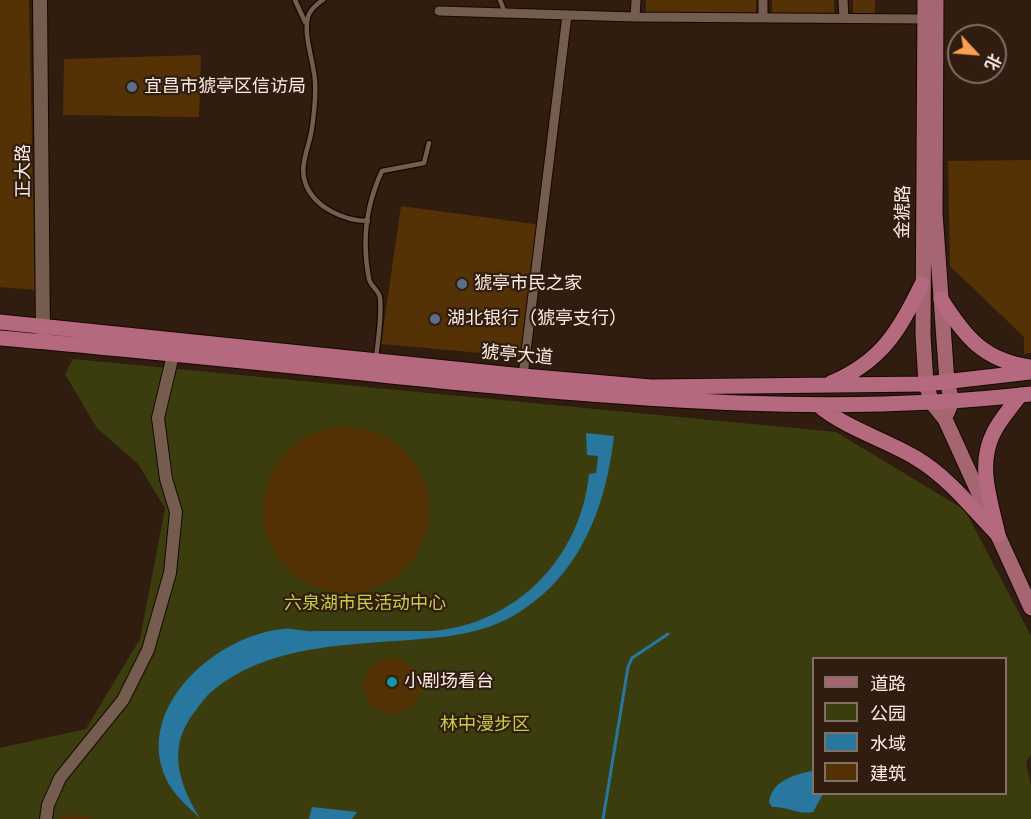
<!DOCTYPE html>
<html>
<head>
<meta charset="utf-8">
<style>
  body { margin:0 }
  #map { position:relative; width:1031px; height:819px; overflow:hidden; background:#301d10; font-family:"Sofia Sans Condensed","Noto Sans SC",sans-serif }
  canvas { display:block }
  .legend { position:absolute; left:812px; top:657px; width:195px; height:138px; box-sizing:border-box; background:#301d10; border:2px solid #817065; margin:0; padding:8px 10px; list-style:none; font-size:18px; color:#faede4 }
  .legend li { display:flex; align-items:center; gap:12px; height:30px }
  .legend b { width:30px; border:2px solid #817065 }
  .north { position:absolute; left:947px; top:24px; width:60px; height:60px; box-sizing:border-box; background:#301d10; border:2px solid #817065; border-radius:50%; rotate:116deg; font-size:16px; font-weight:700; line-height:24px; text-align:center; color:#faede4 }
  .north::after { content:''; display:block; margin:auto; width:21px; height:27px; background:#fa9f4f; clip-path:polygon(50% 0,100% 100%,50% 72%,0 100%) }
</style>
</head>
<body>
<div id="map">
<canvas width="1031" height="819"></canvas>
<ul class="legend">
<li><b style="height:8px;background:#a56672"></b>道路</li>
<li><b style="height:16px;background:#3b3d0f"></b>公园</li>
<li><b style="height:16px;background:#27779f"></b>水域</li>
<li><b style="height:16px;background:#543206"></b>建筑</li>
</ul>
<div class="north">北</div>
</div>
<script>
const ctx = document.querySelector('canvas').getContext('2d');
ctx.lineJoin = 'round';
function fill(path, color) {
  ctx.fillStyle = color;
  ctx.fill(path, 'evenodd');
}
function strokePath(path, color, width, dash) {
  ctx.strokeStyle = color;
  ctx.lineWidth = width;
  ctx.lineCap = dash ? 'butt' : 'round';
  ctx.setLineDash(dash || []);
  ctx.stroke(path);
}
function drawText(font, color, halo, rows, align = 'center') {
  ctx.font = font + ' "Sofia Sans Condensed","Noto Sans SC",sans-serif';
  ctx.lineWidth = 4.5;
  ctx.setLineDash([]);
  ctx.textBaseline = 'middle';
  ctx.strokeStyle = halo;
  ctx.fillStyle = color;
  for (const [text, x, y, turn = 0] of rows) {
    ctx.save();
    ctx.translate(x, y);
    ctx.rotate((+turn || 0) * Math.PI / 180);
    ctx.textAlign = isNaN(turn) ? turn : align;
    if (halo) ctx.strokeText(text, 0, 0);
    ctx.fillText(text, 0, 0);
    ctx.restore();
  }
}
const green = new Path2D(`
  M73,359L836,432L965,510L1031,636V755L1026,762L1031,785V819H0V748L86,729L140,639L165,508L138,464L97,428L65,374ZM814,658H1006V794H814Z`);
const water = new Path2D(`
  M586,433L614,436C606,506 581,574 518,613C484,634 447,637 409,640C342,645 264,646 210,693C204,698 199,707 193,714C167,748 179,785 200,818C184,803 168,790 162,768C142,700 220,635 283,629C293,628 304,632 315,631C355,631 394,631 434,631C517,623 581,557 589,474L596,473L598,456L587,455Z
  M812,771L814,794H823L813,812C798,815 787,806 772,807L769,802C772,781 793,775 812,771Z
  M312,807L357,812L352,819H309Z`);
const stream = new Path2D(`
  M603,819L628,667L632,658L668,634`);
const building = new Path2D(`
  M0,0H29L35,290L0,287Z
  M646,0H756V13H646Z
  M772,0H834V15H772Z
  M853,0H875V13H853Z
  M201,55L199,117L63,115L64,59Z
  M1031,160V353L1024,354V337L950,266L948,161Z
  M401,206L542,225L525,357L381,344Z
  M263 510a83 83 0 1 1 166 0a83 83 0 1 1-166 0Z
  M364 686a28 28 0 1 1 56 0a28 28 0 1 1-56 0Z
  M60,814L92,817V819H60Z`);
const service = new Path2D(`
  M295,0L305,22
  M323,0C317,4 310,10 308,17C303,34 314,63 315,81C316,96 314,114 312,128C310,145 299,165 305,182C313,207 344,221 368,221
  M500,0L505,13
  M376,358C378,339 382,318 380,298C379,290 371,287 369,279C362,243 366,205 382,171L424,163L429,143`);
const minor = new Path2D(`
  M843,0L844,18
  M439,11L635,17L925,19
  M635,17L636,0
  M763,18V0
  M523,376L567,15`);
const tertiary = new Path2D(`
  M46,819L48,805L60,778L123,700L148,650L170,573L176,512L166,479L158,418L173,355`);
const secondary = new Path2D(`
  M40,0L43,337`);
const primary = new Path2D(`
  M925,0L923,335L926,384L932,403L945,419L1031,608
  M936,0L935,213L947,382L952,401L947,413`);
const trunk = new Path2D(`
  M941,299C965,337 984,361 1031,367
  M0,322L523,376L651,387L926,384L1031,372
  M0,338C150,351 300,367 450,382C643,400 838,416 1031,394
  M831,383C882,361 898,332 922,284
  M818,405C847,429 884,439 916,458C948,477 973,509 998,535C991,502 977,466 993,434C999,420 1011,408 1020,395`);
const markers = [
  [132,87,6,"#5c6f8a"],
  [462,284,6,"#5c6f8a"],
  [435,319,6,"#5c6f8a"],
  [392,682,6,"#0f9aa8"]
];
const poiNames = [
  ["宜昌市猇亭区信访局",144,87],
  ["猇亭市民之家",474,284],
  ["湖北银行（猇亭支行）",447,319],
  ["小剧场看台",404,682]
];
const streetNames = [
  ["正大路",24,171,-90],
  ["金猇路",904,212,-89],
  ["猇亭大道",517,356,5]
];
const parkNames = [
  ["六泉湖市民活动中心",365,604],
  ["林中漫步区",485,725]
];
fill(green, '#3b3d0f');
fill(water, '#27779f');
strokePath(stream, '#27779f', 3);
fill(building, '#543206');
strokePath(service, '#170700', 7);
strokePath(minor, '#170700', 11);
strokePath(tertiary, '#170700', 14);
strokePath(secondary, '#170700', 16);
strokePath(primary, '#170700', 17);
strokePath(trunk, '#170700', 17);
strokePath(service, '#745d4f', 4.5);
strokePath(minor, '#745d4f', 9);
strokePath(tertiary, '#745d4f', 12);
strokePath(secondary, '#745d4f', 14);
strokePath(primary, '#a56672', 15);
strokePath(trunk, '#b5697e', 15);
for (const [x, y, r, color] of markers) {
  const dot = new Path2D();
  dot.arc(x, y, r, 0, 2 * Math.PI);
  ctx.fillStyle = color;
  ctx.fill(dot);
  strokePath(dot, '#301d10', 2);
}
drawText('18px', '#faede4', '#301d10', poiNames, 'left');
drawText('18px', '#faede4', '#301d10', streetNames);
drawText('18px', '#c6cd49', '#301d10', parkNames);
</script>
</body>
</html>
